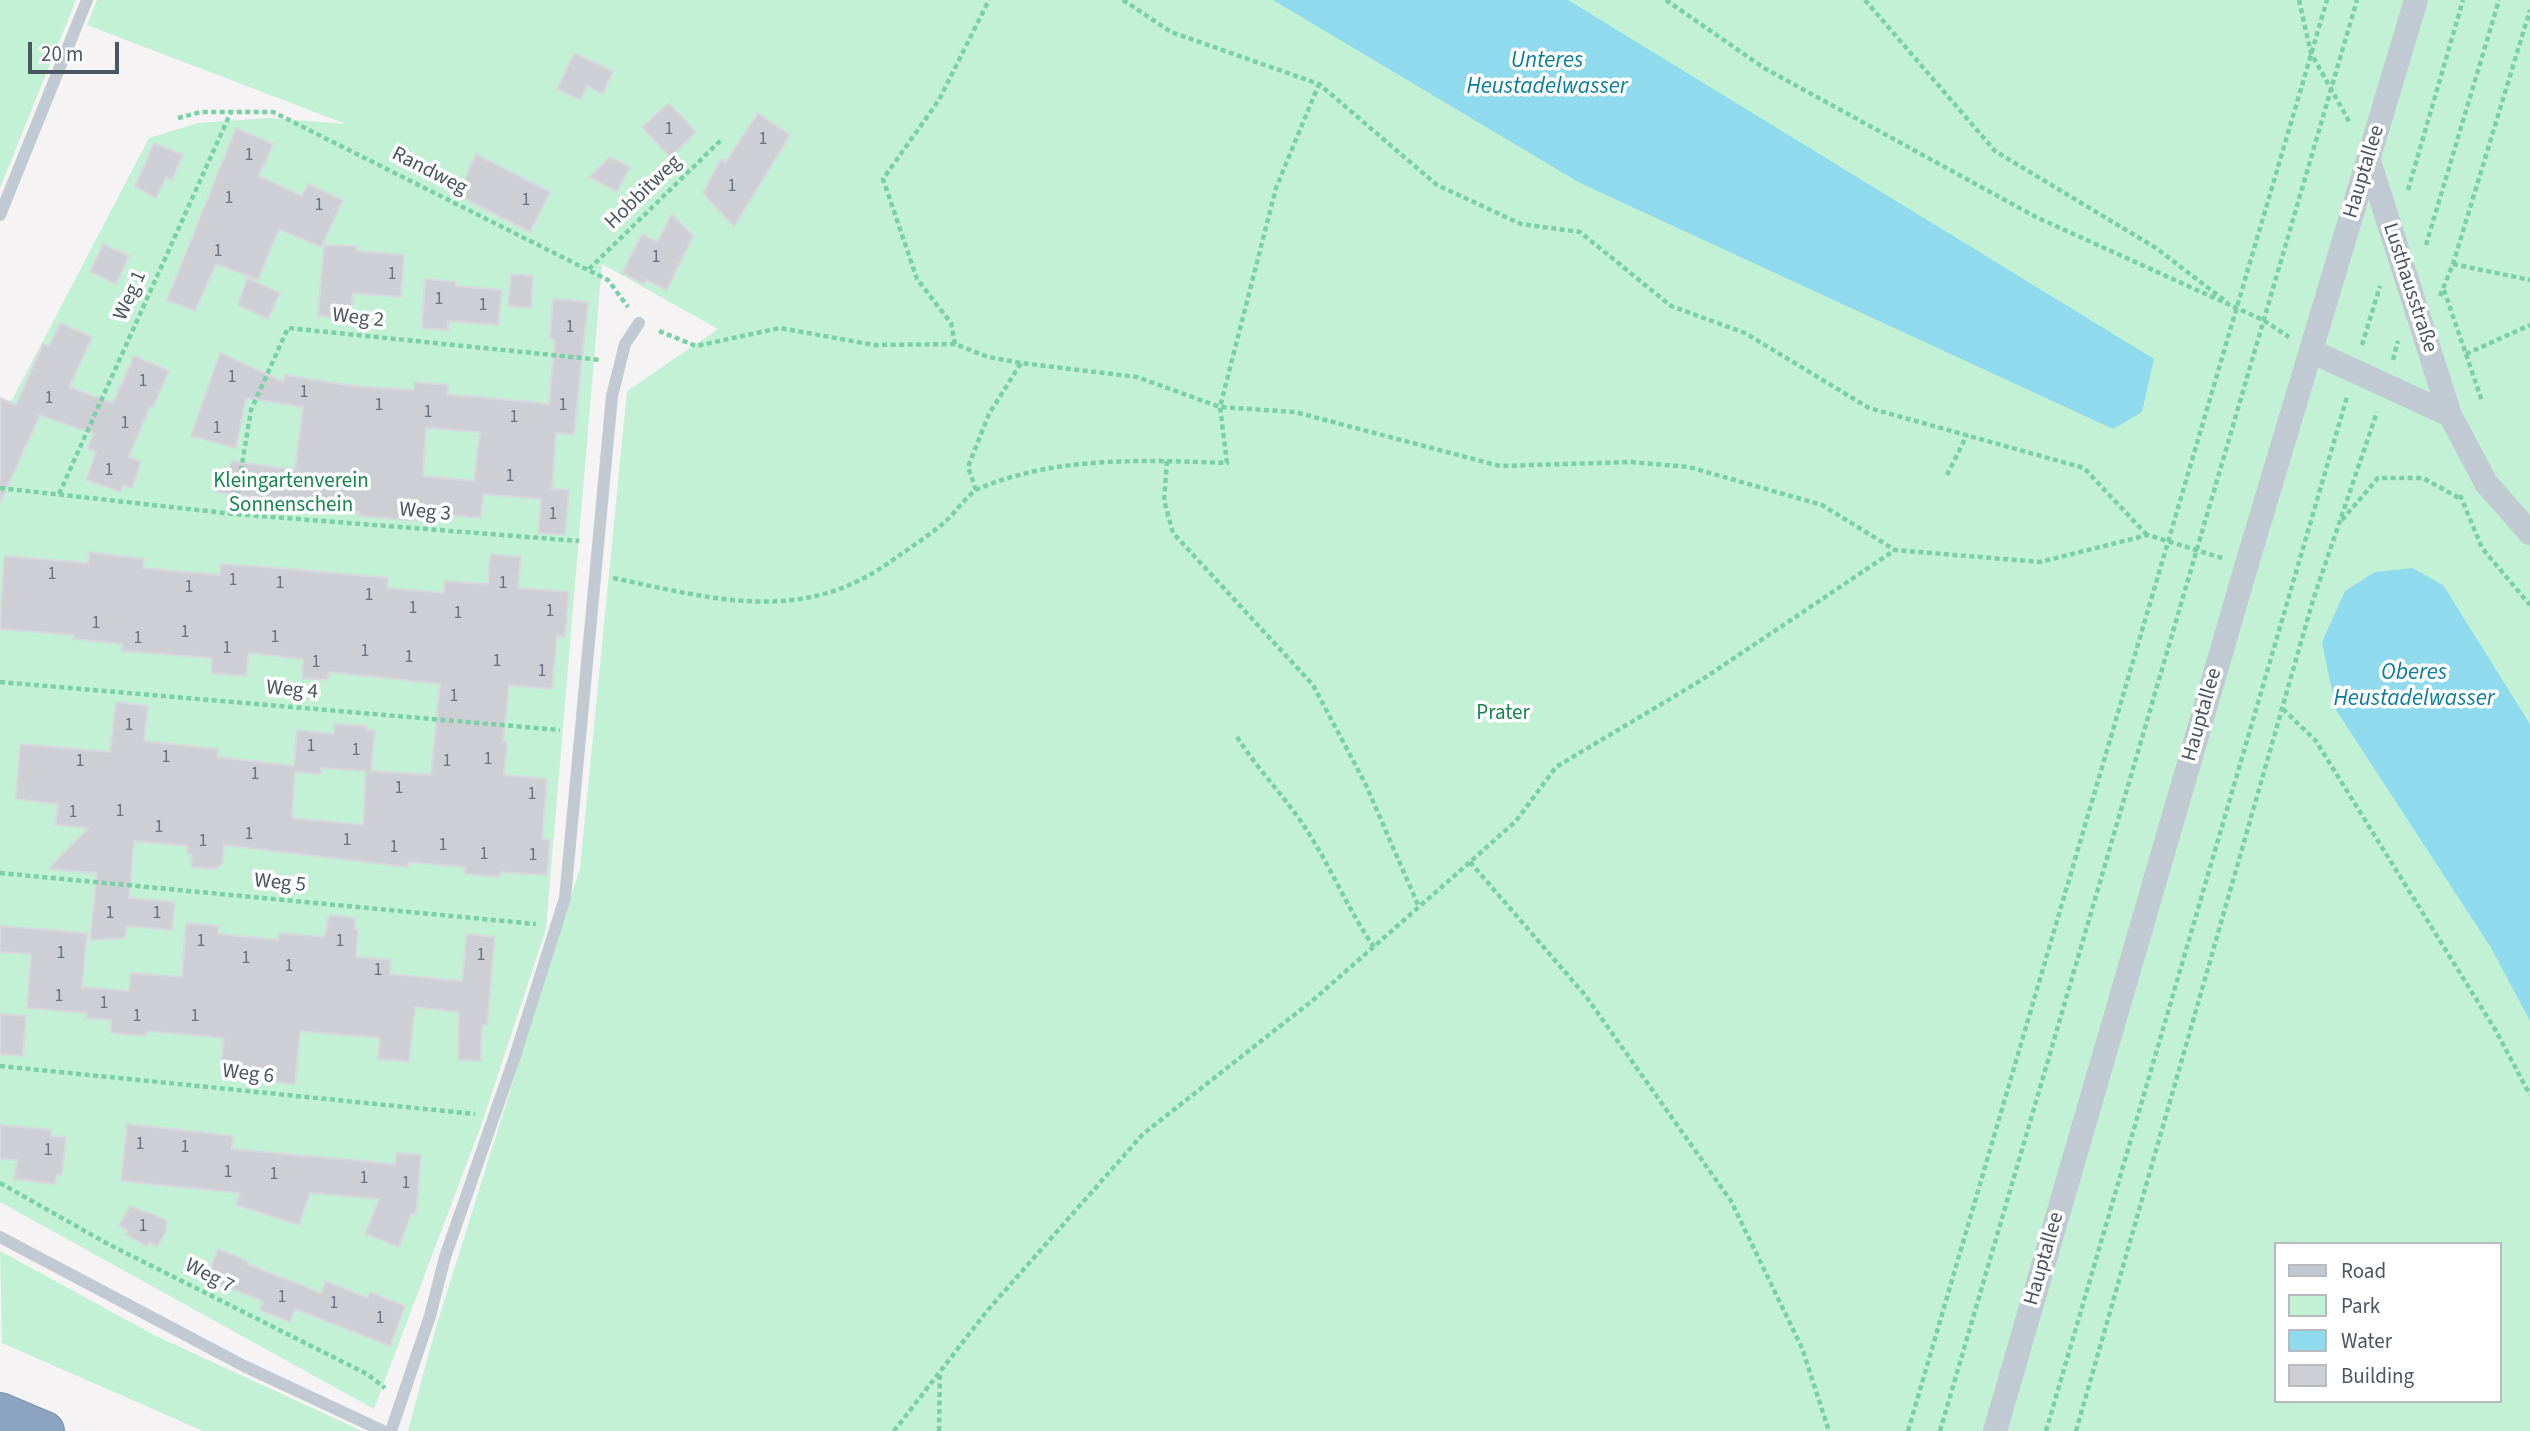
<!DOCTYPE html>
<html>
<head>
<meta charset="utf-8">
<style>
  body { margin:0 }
  #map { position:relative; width:2530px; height:1431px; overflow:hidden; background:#f5f3f3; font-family:"Source Sans 3",sans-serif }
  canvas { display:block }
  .legend { position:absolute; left:2274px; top:1242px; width:228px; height:161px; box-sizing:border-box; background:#fff; border:2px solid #b7bbc0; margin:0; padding:9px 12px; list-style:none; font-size:21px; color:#4a5661 }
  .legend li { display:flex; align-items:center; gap:14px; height:35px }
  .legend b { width:35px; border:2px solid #b7bbc0 }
  .scale { position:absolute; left:28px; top:42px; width:91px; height:32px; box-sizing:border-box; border:4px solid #4a5661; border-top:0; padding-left:9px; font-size:21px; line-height:24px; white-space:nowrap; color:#4a5661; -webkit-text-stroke:5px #fff; paint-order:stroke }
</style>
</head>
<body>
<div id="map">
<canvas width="2530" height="1431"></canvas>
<ul class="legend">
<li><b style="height:9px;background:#c1cad2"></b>Road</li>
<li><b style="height:19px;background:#c3f1d5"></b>Park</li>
<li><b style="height:19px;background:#90daee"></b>Water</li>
<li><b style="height:19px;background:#cdcfd5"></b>Building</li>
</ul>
<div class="scale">20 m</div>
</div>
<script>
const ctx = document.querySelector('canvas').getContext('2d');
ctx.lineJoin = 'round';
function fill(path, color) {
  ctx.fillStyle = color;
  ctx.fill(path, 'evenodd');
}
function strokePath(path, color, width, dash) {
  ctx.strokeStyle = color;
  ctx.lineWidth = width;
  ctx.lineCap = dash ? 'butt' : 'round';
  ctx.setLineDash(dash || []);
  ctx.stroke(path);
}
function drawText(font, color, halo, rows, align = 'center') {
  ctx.font = font + ' "Source Sans 3",sans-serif';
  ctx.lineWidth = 7;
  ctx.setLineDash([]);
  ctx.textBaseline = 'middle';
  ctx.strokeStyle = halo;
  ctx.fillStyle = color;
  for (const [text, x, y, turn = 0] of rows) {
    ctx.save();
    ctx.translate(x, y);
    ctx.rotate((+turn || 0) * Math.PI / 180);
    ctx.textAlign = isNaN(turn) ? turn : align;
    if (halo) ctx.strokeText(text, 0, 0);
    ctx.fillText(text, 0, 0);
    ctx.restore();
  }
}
const green = new Path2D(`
  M0,0H76L0,188Z
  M97,0H2530V1431H408L436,1327L580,868L627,391L718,329L602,264L546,929L482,1123L374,1409L0,1202V423L149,138L198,123L269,118L346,124L87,25ZM2276,1244H2500V1401H2276Z
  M0,1251L154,1335L362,1431H203L2,1343Z`);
const water = new Path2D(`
  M1273,0H1568L2154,359L2142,412L2113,429L1580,183Z
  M2412,568L2443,585L2530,724V1021L2490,946L2336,710L2322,642L2345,591L2375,572Z`);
const building = new Path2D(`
  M574,53L613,71L603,94L587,86L581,100L557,89Z
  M669,103L696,132L670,157L642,127Z
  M758,113L790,135L734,227L703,193L721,159L725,163Z
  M236,128L273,144L259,176L302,196L308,184L343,200L321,247L279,229L258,280L216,264L195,311L167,300Z
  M154,143L183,155L172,180L166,177L156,198L135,187Z
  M476,154L550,192L530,232L458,195Z
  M610,157L630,167L617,192L589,177Z
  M672,214L693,236L667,290L647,280L644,284L622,273L642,234L657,242Z
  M103,244L129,256L116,284L90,272Z
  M324,245L357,246V251L404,255L401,297L353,293L351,319L318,316Z
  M511,274L533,276L531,308L508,306Z
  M247,278L280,293L268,319L238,305Z
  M425,279L456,282L455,286L502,290L498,325L448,321V330L422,328Z
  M553,299L588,302L574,435L556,433L552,489L569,490L565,535L538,533L541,499L483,494L481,518L436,514V522L358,516L359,512L216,492L232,461L295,470L303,407L246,398L236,448L191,436L220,353L284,382L285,375L353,386L414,390V382L448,385L447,394L549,404L555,341L550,338ZM426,428L480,432L474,481L423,476Z
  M60,323L92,337L69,387L113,403L134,356L169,371L153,407L150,406L129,457L141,462L132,488L123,485L121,492L86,480L96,452L87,448L94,434L40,415L0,503V398L16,405L43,344L49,346Z
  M89,552L144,559L143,568L220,575L221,564L266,567L388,578L387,588L444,593V581L488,584L490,554L521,557L518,588L569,592L565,637L557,636L552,689L509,685L503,741H507L504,775L547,779L542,839L550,840L547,875L500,872L499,877L465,874V867L408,862V867L224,845L223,863L215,869L191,867L192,854L187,853L188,846L134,841L129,898L175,902L172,930L127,926L125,938L90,940L97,873L48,869L88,828L55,825L58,804L16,799L20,744L110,752L116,702L148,706L144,741L218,749L217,757L294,766L297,730L334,734L335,724L367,726L366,730H375L371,771L431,775L440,684L329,672L328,680L302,678L303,659L249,653L246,676L211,673L212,658L122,651L123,644L74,639V635L0,629L4,556L88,563ZM321,768L366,771L363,825L292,818L295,772L321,774Z
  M329,915L355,918L354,929H358L356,957L391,960L390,974L462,981L467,934L495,937L487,1025H482L481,1061L458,1060L459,1012L415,1007L409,1062L378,1059L380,1038L300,1031L295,1084L267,1081L268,1070L221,1066L224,1038L147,1031L146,1036L111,1033V1020L86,1018V1013L27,1008L31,954L0,952V926L87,933L82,987L129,991L131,973L182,977L186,923L219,926L218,934L278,940L279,933L324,937Z
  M0,1014L26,1016L23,1056L0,1054Z
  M127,1124L233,1136L232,1149L395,1164L396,1153L421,1155L416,1214H411L399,1247L365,1234L379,1199L310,1193L299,1225L236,1205L240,1193L121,1181Z
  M0,1125L51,1130V1136L66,1137L62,1175H57L54,1184L14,1179L17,1160L0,1159Z
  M130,1206L167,1220L166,1231L157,1247L150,1242L147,1246L126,1235L128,1231L119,1226Z
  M218,1249L248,1261L247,1264L321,1293L326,1281L368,1298L370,1292L405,1306L390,1346L295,1309L290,1322L260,1310L263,1301L206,1279Z`);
const path = new Path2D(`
  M1123,0L1171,32L1319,84L1437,185L1521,224L1580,232L1671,306L1745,333L1869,408L2084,468L2147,535
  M1666,0L1764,68L2036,217L2263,320L2289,337
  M1865,0L1995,151L2156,248L2228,303
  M2299,0L2311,53L2350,123
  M178,118L201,112H273L608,280L628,307
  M2408,190L2463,0
  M2426,245L2499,0
  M2453,264L2530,280
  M589,269L721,140
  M2444,290L2482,401
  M2440,296L2453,264L2530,10
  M659,331L696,346L780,328L874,345L955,344L988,357L1021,363L1137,377L1220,407L1295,412L1500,466L1631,462L1689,467L1822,505L1895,550L2040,562L2148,535L2222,558
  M955,344L951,323L917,279L883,179L939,100L989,0
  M2362,345L2380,286
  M2466,354L2530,325
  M2393,360L2398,341
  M1167,461L1164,500L1173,533L1313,685L1365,783L1419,907
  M1947,475L1967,435
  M0,488L234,514L579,541
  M976,490L968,467L989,414L1021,363
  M59,494L231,112
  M2460,495L2482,548L2530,605
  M234,513L251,410L288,328L601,360
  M2342,520L2378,478H2423L2459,498
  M613,578C714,599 804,626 894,559C911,547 930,535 946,521C957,511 967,494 980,488C1057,456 1145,460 1227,463L1220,407L1276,188L1319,84
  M0,682L560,730
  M2283,709L2316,741L2496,1031L2530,1095
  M1237,737C1258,770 1286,798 1306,829C1331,867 1348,910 1374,947
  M1470,862L1585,995L1731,1201L1802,1348L1829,1431
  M0,873L536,924
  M0,1066L475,1114
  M0,1183L108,1244L367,1374L385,1388
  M894,1431L987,1311L1143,1134L1312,1001L1470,862L1516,821L1556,767L1700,681L1895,550
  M939,1431L940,1372
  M1908,1431C2047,954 2187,477 2327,0
  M1940,1431L2357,0
  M2046,1431L2347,397
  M2076,1431L2313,600L2377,412`);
const lane = new Path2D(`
  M0,215L87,0
  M0,1237L244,1366L383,1431
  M391,1431L430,1316L445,1257L514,1059L565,898L612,396L625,344L639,323`);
const street = new Path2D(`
  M2369,161L2450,415L2486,483L2530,533
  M2311,351L2450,415
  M1995,1431L2246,567L2416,0`);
const highway = new Path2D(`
  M0,1412L45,1431`);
const numberNames = [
  ["1",669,130],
  ["1",763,140],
  ["1",249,156],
  ["1",732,187],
  ["1",229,199],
  ["1",526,201],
  ["1",319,206],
  ["1",218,252],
  ["1",656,258],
  ["1",392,275],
  ["1",439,300],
  ["1",483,306],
  ["1",570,328],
  ["1",232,378],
  ["1",143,382],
  ["1",304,393],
  ["1",49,399],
  ["1",379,406],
  ["1",563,406],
  ["1",428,413],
  ["1",514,418],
  ["1",125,424],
  ["1",217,429],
  ["1",109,471],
  ["1",510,477],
  ["1",553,515],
  ["1",52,575],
  ["1",233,581],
  ["1",280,584],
  ["1",503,584],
  ["1",189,588],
  ["1",369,596],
  ["1",413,609],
  ["1",550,612],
  ["1",458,614],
  ["1",96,624],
  ["1",185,633],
  ["1",275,638],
  ["1",138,639],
  ["1",227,649],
  ["1",365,652],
  ["1",409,658],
  ["1",497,662],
  ["1",316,663],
  ["1",542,672],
  ["1",454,697],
  ["1",129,726],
  ["1",311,747],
  ["1",356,751],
  ["1",166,758],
  ["1",488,760],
  ["1",80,762],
  ["1",447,762],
  ["1",255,775],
  ["1",399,789],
  ["1",532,795],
  ["1",120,812],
  ["1",73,813],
  ["1",159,828],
  ["1",249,835],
  ["1",347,841],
  ["1",203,842],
  ["1",443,846],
  ["1",394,848],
  ["1",484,855],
  ["1",533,856],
  ["1",110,914],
  ["1",157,914],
  ["1",201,942],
  ["1",340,942],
  ["1",61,954],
  ["1",481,956],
  ["1",246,959],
  ["1",289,967],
  ["1",378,971],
  ["1",59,997],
  ["1",104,1004],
  ["1",137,1017],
  ["1",195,1017],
  ["1",140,1145],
  ["1",185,1148],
  ["1",48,1151],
  ["1",228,1173],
  ["1",274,1175],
  ["1",364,1179],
  ["1",406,1184],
  ["1",143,1227],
  ["1",282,1298],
  ["1",334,1304],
  ["1",380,1319]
];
const streetNames = [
  ["Randweg",429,172,27],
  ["Hauptallee",2365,172,-73],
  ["Hobbitweg",644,193,-44],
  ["Lusthausstraße",2409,288,72],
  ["Weg 1",131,296,-66],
  ["Weg 2",358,319,6],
  ["Weg 3",425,513,5],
  ["Weg 4",292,691,5],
  ["Hauptallee",2203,715,-74],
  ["Weg 5",280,884,5],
  ["Weg 6",248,1075,6],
  ["Hauptallee",2045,1259,-74],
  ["Weg 7",209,1277,27]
];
const parkNames = [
  ["Kleingartenverein",291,482],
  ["Sonnenschein",291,506],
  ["Prater",1503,714]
];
const waterNames = [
  ["Unteres",1547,62],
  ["Heustadelwasser",1547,88],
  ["Oberes",2414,674],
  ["Heustadelwasser",2414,700]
];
fill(green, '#c3f1d5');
fill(water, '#90daee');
fill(building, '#cdcfd5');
strokePath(building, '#d7d9de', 2);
strokePath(highway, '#7690ad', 40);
strokePath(path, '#7ad0a6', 4.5, [5, 3.5]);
strokePath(lane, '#c1cad2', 12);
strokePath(street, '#c1cad2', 24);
strokePath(highway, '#8ba5c1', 38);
drawText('18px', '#6b747e', null, numberNames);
drawText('21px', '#4a5661', '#fff', streetNames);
drawText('21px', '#17864f', '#fff', parkNames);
drawText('italic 23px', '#0c7c9b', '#fff', waterNames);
</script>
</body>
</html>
